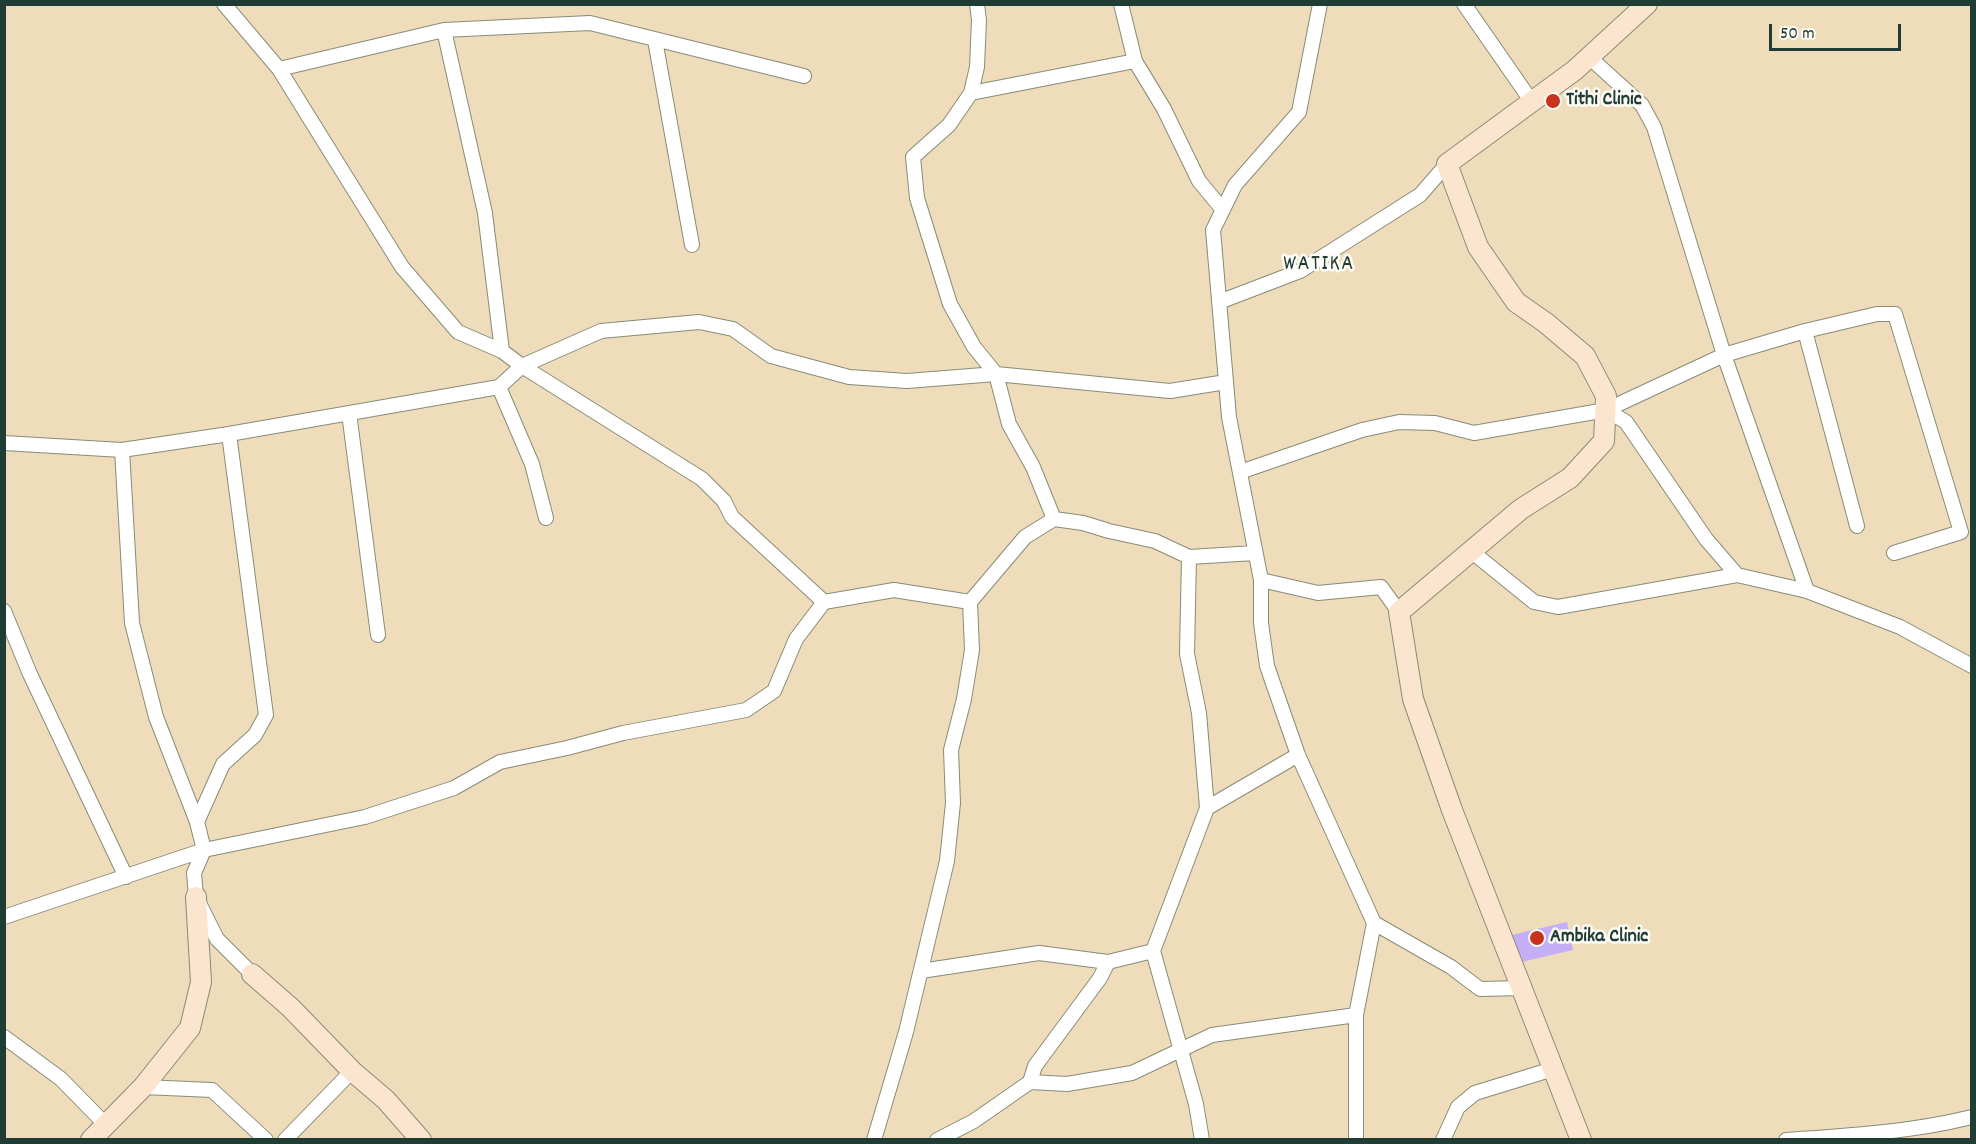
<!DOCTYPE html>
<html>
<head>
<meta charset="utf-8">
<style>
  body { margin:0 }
  #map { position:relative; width:1976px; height:1144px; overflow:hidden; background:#efdcba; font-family:Dekko,sans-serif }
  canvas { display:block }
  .frame { position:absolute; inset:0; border:6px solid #1f3d34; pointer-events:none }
  .scale { position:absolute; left:1769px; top:24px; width:132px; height:27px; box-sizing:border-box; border:3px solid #1f3d34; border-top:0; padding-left:8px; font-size:18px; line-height:21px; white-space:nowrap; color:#1f3d34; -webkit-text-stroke:4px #fdfcf7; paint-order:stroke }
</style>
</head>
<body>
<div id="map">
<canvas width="1976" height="1144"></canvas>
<div class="frame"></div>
<div class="scale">50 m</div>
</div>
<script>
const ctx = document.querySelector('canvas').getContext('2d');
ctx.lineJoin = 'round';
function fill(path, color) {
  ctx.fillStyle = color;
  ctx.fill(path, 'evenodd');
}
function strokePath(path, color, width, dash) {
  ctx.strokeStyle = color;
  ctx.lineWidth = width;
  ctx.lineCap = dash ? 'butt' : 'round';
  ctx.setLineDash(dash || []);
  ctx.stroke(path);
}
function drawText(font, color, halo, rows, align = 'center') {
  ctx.font = font + ' Dekko,sans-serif';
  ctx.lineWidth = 5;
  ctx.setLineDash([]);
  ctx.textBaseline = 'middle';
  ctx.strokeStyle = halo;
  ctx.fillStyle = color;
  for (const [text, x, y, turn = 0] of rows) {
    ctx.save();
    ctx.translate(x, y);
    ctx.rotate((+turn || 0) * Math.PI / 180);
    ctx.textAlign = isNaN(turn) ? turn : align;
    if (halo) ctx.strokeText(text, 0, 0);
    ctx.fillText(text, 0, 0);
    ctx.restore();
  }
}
const building = new Path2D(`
  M1567,922L1573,950L1513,964L1507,936Z`);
const street = new Path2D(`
  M224,4L279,69L402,267L458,332L502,351L522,366L702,479L724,501L732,517L824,602
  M977,4L979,20L977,67L971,93L949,125L913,157L917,198L950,304L974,347L996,374L1009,424L1033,467L1054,519
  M1121,4L1135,61L1164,109L1199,181L1223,210
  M1320,4L1299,112L1235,185L1213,230L1229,417L1261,580L1318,593L1381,587L1399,612
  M1464,4L1532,102
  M444,30L485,213L502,351
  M655,40L692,245
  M1589,57L1642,105L1654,127L1724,355L1807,591
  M279,69L444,30L590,23L804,76
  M971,93L1135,61
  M1219,302L1300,271L1420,195L1447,164
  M1805,331L1857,526
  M499,387L532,464L546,518
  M1606,410L1626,422L1706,539L1737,575L1807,591L1900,627L1972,666
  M349,413L378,635
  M4,443L122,450L229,434L499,387L522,366L601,331L699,322L733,329L771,356L849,377L907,381L996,374L1170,391L1226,382
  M1240,472L1362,430L1399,422L1435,423L1474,433L1606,410L1724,355L1805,331L1877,314H1895L1961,532L1894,553
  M1471,551L1534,602L1558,607L1737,575
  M1261,580V623L1267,666L1298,755L1374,923L1356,1015V1140
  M4,611L30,674L126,877
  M1207,808L1298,755
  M197,822L223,764L255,735L266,715L229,434
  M4,917L204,850L197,822L156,717L132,623L122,450
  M1374,923L1451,967L1480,989L1522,988
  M1153,951L1196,1104L1202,1140
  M921,971L1039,953L1108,962L1153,951L1207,808L1199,713L1187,654L1189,557
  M252,974L217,939L196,897L194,873L204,850L365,817L454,788L500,762L567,748L623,733L746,710L774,691L796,639L824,602L894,590L970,602
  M4,1037L61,1079L106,1125
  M1030,1082L1067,1084L1132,1073L1212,1035L1356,1015
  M143,1087L212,1090L266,1140
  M285,1140L352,1071
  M874,1140L906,1032L947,861L953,803L951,750L964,699L972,650L970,602L1025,537L1054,519L1083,523L1109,531L1155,541L1189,557L1255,553
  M937,1140L974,1121L1030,1082L1035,1066L1100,978L1108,962
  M1443,1140L1458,1107L1475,1093L1553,1069
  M1786,1140C1848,1136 1911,1132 1972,1117`);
const secondary = new Path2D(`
  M252,974L291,1008L352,1071L386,1100L421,1140
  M91,1140L143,1087L190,1028L201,982L196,897
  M1581,1140L1452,810L1413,699L1399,612L1521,509L1570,478L1604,441L1606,396L1585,356L1546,323L1516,302L1478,247L1447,164L1575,70L1647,4`);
const markers = [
  [1553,101,8,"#c8321e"],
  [1537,938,8,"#c8321e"]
];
const poiNames = [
  ["Tithi Clinic",1566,101],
  ["Ambika Clinic",1550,938]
];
const quarterNames = [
  ["WATIKA",1319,266]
];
fill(building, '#c4aff7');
strokePath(street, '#878c77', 16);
strokePath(secondary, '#878c77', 22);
strokePath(street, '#fff', 14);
strokePath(secondary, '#fce5cf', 20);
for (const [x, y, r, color] of markers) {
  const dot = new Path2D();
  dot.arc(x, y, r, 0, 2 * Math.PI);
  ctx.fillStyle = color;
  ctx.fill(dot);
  strokePath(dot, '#fdfcf7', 2);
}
drawText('bold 20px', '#1f3d34', '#fdfcf7', poiNames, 'left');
ctx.letterSpacing = '1.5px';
drawText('22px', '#1f3d34', '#fdfcf7', quarterNames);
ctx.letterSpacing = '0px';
</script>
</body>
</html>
